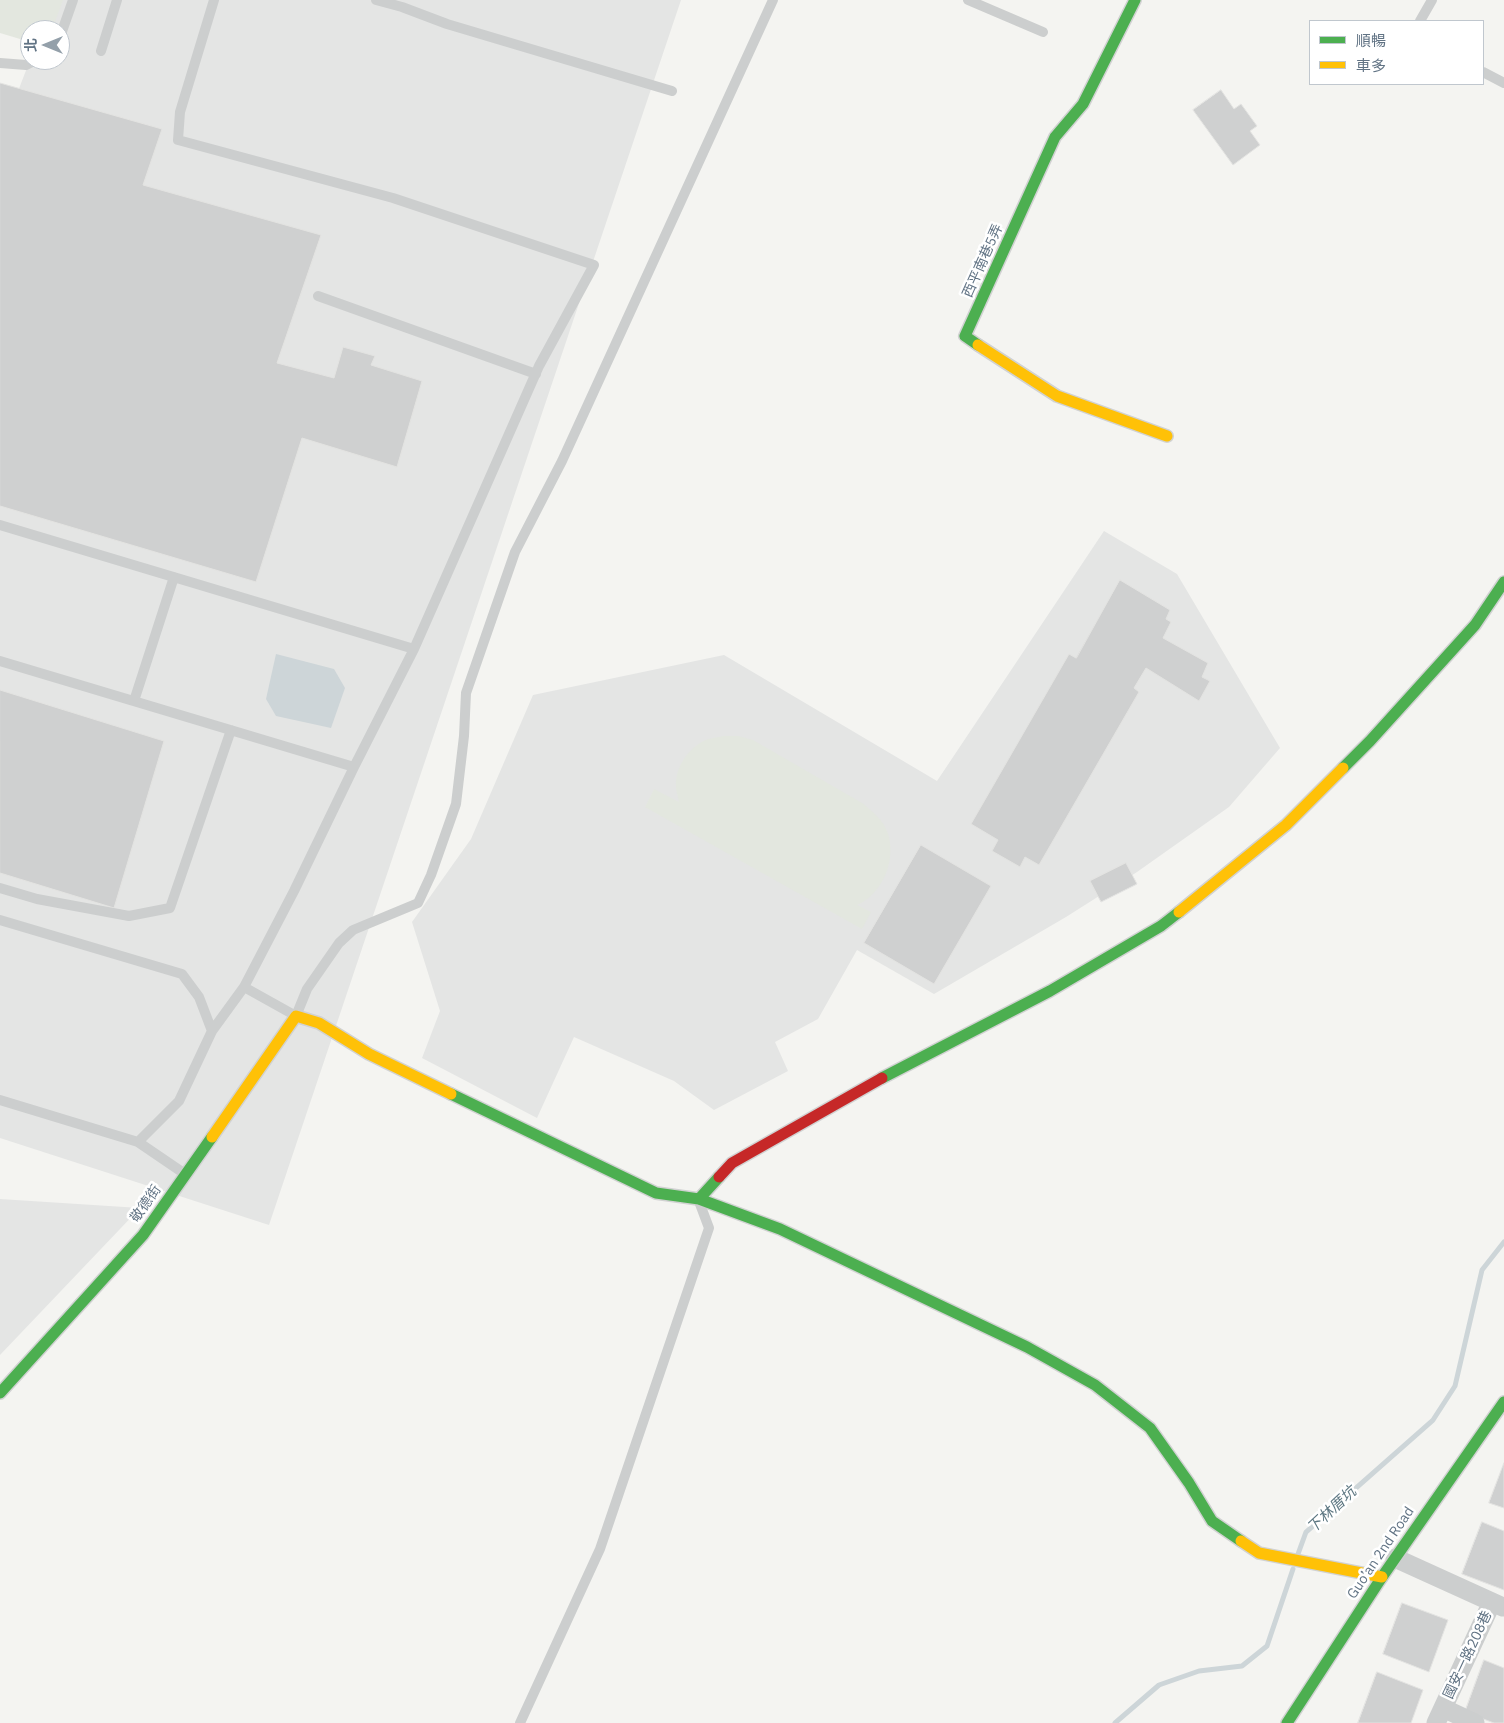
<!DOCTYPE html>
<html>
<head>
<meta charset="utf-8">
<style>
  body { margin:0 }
  #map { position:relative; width:1504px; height:1723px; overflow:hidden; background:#f4f4f1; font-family:"IBM Plex Sans","Noto Sans TC",sans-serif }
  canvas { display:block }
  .legend { position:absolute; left:1309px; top:20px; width:175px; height:65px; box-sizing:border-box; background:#fff; border:1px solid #c0c7ce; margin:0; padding:6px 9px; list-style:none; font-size:15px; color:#617384 }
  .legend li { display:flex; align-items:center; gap:10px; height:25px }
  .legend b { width:25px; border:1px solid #c0c7ce }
  .north { position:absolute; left:20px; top:20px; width:50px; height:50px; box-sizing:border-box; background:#fff; border:1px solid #c0c7ce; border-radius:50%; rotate:270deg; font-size:14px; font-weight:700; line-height:20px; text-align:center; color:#617384 }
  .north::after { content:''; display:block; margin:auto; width:18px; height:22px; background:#94a0aa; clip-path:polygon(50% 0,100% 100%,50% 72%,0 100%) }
</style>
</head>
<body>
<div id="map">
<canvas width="1504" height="1723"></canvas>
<ul class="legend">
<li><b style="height:6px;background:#4caf50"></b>順暢</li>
<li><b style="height:6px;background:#ffc107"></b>車多</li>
</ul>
<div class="north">北</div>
</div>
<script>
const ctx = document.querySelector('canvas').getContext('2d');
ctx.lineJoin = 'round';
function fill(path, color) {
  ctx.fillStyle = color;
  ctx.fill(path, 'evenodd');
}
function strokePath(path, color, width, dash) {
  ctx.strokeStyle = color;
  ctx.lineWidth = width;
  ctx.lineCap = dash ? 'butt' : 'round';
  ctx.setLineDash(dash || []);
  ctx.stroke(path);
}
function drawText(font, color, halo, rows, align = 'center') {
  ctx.font = font + ' "IBM Plex Sans","Noto Sans TC",sans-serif';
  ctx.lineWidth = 5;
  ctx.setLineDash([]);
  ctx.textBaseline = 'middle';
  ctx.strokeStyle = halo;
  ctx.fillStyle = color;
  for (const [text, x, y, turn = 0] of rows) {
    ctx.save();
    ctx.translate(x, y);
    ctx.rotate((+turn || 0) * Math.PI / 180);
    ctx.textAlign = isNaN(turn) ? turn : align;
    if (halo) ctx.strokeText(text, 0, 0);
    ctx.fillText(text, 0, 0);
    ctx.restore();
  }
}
const built = new Path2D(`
  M54,0H681L269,1225L0,1138V94L15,99L30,60H60V30H42Z
  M1104,531L1177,574L1280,748L1229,807L1137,872L1066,917L934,994L857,950L818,1019L775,1042L788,1071L714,1110L674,1081L574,1037L537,1118L422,1058L440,1011L412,922L471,839L533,695L724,655L937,781Z
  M0,1199L140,1208L0,1355Z`);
const green = new Path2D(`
  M0,0H63L52,30H30V42L0,33Z
  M724,736H738L753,740L862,803C871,810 878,816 884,825C900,852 885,893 857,905L871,912L862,929L645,807L654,789L679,802C678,797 676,791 676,786C675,766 690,746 708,739C713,738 719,737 724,736Z`);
const water = new Path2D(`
  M276,654L334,669L345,688L331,728L276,716L266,699Z`);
const stream = new Path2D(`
  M1298,1554L1306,1532L1433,1420L1455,1386L1482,1270L1504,1242
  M1115,1723L1159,1685L1199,1671L1242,1666L1267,1646L1293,1569`);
const building = new Path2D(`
  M0,83L162,129L143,185L321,235L277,363L334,378L343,347L375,356L371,365L422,381L397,467L302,438L256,582L0,506Z
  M1221,90L1234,109L1241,104L1257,126L1250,131L1260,145L1233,165L1193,110Z
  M1120,580L1170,610L1166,619L1171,622L1163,638L1208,663L1202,677L1210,681L1199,701L1146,668L1134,688L1139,692L1039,865L1025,857L1020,867L992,851L998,840L971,824L1069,654L1076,658Z
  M0,690L164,741L114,908L0,873Z
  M921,845L991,886L934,984L864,943Z
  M1126,863L1137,884L1101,902L1090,881Z
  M1504,1463V1508L1489,1503Z
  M1482,1522L1504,1531V1590L1462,1574Z
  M1402,1603L1448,1620L1429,1672L1383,1654Z
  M1484,1660L1504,1668V1723H1494L1465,1712Z
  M1377,1672L1423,1690L1411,1723H1358Z`);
const lane = new Path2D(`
  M214,0L180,112L178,140L393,198L594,265L539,366L414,649L354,767L294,891L244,987L296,1016L307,989L339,943L353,930L418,903L431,875L456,804L464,736L466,693L515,552L562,461L773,0
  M376,0L402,7L447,24L672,91
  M968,0L1043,32
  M1420,21L1432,0
  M60,37L73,0
  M101,51L117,0
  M0,63L26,65L36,60
  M1483,72L1504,83
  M318,296L536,374
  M0,525L414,649
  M0,661L354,767
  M134,701L174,577
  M0,888L37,899L129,916L170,908L231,730
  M0,920L182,974L199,997L212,1031L179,1101L138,1142
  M212,1031L244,987
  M0,1100L138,1142L185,1174
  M520,1723L600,1549L709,1228L700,1204`);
const street = new Path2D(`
  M1395,1558L1503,1607
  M1443,1708L1475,1723
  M1436,1723L1492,1602`);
const fast = new Path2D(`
  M978,345L965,336L1055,137L1083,104L1135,0
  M1343,768L1370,741L1475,625L1504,582
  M882,1078L1050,991L1161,926L1179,912
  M451,1094L656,1193L699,1199L719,1177
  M699,1199L780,1229L1027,1347L1095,1385L1150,1428L1189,1483L1212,1521L1241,1541
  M0,1393L143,1235L212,1137
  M1287,1723L1382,1577L1504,1402`);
const slow = new Path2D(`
  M978,345L1057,396L1167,436
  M1179,912L1286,825L1343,768
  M212,1137L296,1016L319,1023L369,1054L451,1094
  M1241,1541L1259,1553L1382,1577`);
const jam = new Path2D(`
  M719,1177L732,1163L882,1078`);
const streetNames = [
  ["西平南巷5弄",983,261,-66],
  ["敬德街",146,1204,-55],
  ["Guo’an 2nd Road",1381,1553,-56],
  ["國安一路208巷",1468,1655,-65]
];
const waterNames = [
  ["下林厝坑",1332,1510,-43]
];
fill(built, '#e4e5e4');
fill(green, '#e3e7df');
fill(water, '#cdd5d8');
strokePath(stream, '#cdd5d8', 5);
fill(building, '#cfd0d0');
strokePath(building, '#e3e3e1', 1);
strokePath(fast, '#d1d2d2', 14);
strokePath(slow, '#d1d2d2', 14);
strokePath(jam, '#d1d2d2', 14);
strokePath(lane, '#cccece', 10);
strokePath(street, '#cccece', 19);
strokePath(fast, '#4caf50', 11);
strokePath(slow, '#ffc107', 11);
strokePath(jam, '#c62828', 11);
drawText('14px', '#617384', '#fff', streetNames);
drawText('italic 15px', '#5c7681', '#fff', waterNames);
</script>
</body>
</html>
